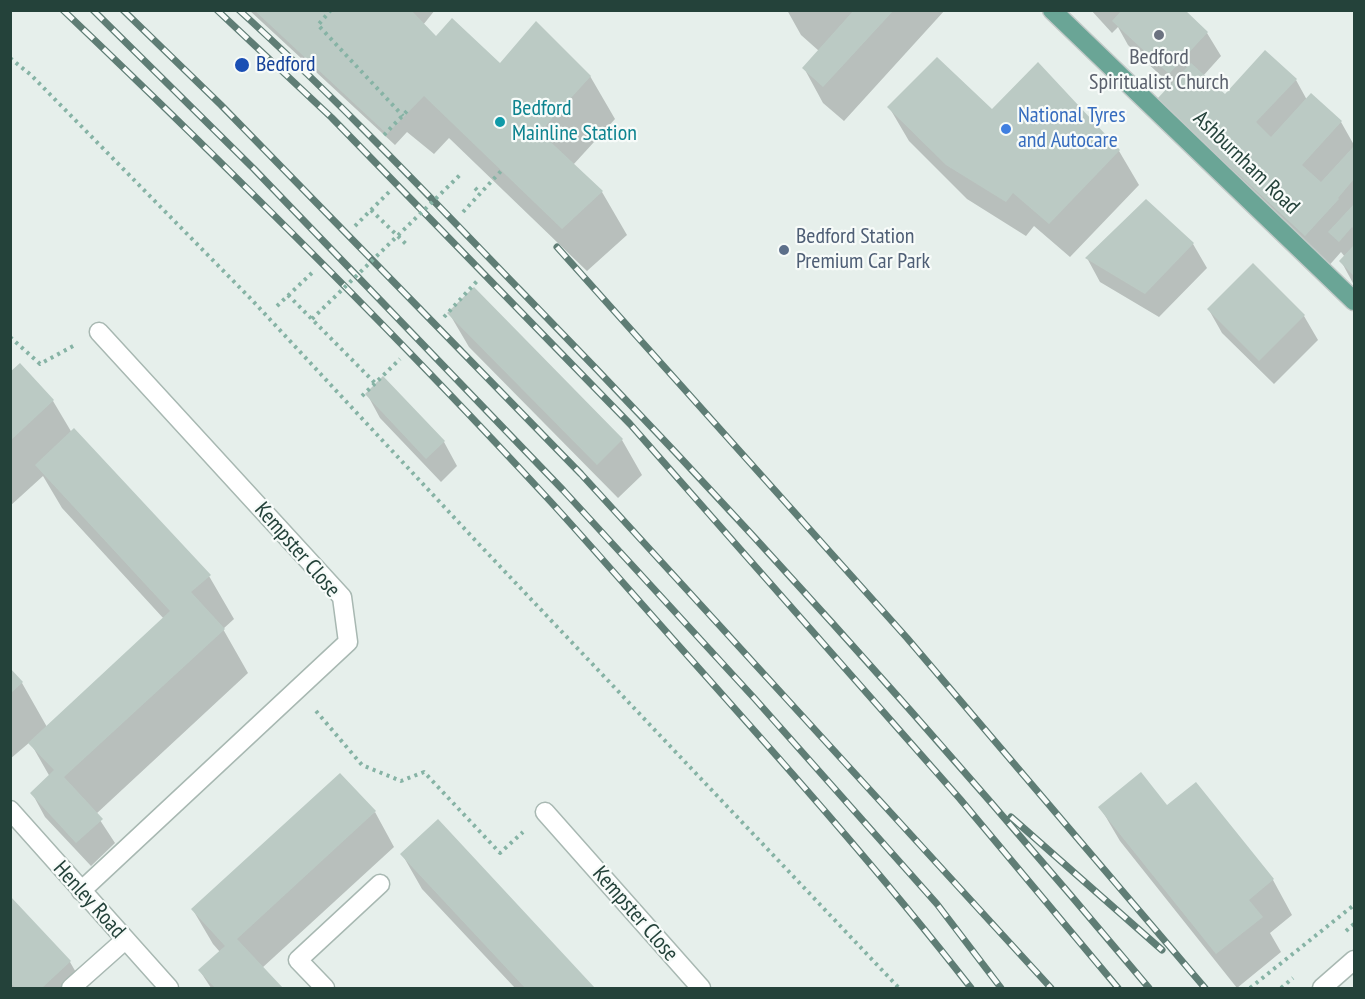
<!DOCTYPE html>
<html>
<head>
<meta charset="utf-8">
<style>
  body { margin:0 }
  #map { position:relative; width:1365px; height:999px; overflow:hidden; background:#e6efeb; font-family:"PT Sans Narrow",sans-serif }
  canvas { display:block }
  .frame { position:absolute; inset:0; border:12px solid #24423a; pointer-events:none }
</style>
</head>
<body>
<div id="map">
<canvas width="1365" height="999"></canvas>
<div class="frame"></div>
</div>
<script>
const ctx = document.querySelector('canvas').getContext('2d');
ctx.lineJoin = 'round';
function fill(path, color) {
  ctx.fillStyle = color;
  ctx.fill(path, 'evenodd');
}
function strokePath(path, color, width, dash) {
  ctx.strokeStyle = color;
  ctx.lineWidth = width;
  ctx.lineCap = dash ? 'butt' : 'round';
  ctx.setLineDash(dash || []);
  ctx.stroke(path);
}
function drawText(font, color, halo, rows, align = 'center') {
  ctx.font = font + ' "PT Sans Narrow",sans-serif';
  ctx.lineWidth = 4.5;
  ctx.setLineDash([]);
  ctx.textBaseline = 'middle';
  ctx.strokeStyle = halo;
  ctx.fillStyle = color;
  for (const [text, x, y, turn = 0] of rows) {
    ctx.save();
    ctx.translate(x, y);
    ctx.rotate((+turn || 0) * Math.PI / 180);
    ctx.textAlign = isNaN(turn) ? turn : align;
    if (halo) ctx.strokeText(text, 0, 0);
    ctx.fillText(text, 0, 0);
    ctx.restore();
  }
}
const shadow = new Path2D(`
  M249,10H435L423,25L436,38L500,65L590,76L615,119L573,165L602,192L627,235L587,271L449,138L434,154L407,132L395,145Z
  M787,10H945L844,121L823,103L804,68L819,51L801,35Z
  M1091,10H1183L1207,33L1221,56L1203,76L1225,96L1296,80L1307,100L1311,95L1341,122L1354,145V285L1341,261L1345,257L1341,252L1326,269L1179,134L1159,99L1172,86L1128,45L1118,27L1112,33Z
  M889,107L992,111L1119,151L1139,185L1070,257L1034,226L1026,236L967,199L909,141Z
  M1146,201L1193,244L1207,268L1159,317L1100,282L1087,258Z
  M1253,265L1304,316L1318,340L1274,384L1222,333L1209,310Z
  M474,289L622,440L642,475L618,498L469,347L449,313Z
  M20,365L53,401L72,433L209,576L234,619L223,629L248,673L96,814L115,843L91,866L45,817L32,793L50,777L30,742L10,759V670L22,683L47,727L164,619L62,508L43,476L10,506V374Z
  M367,394L444,442L457,466L441,482L380,418Z
  M1196,784L1273,880L1292,915L1270,933L1281,952L1237,988L1120,841L1100,807H1167Z
  M375,812L394,847L262,968L281,988H211L200,971L220,952L213,944L193,910Z
  M438,821L593,988H515L422,889L402,854Z
  M10,898L70,962L85,988H10Z`);
const building = new Path2D(`
  M254,10H411L436,36L452,18L500,63L536,21L591,76L540,132L603,191L562,229L424,96L387,134Z
  M854,10H894L823,87L802,68Z
  M1122,10H1185L1208,32L1169,74L1112,21Z
  M1265,50L1297,79L1256,122L1271,137L1311,93L1342,121L1302,165L1321,182L1354,146V179L1338,198L1339,199L1305,236L1157,99L1191,63L1225,94Z
  M937,57L992,109L1038,62L1120,150L1049,224L1013,193L1006,202L946,165L887,107Z
  M1146,199L1194,243L1145,294L1085,258Z
  M1354,204V229L1352,227L1339,242L1328,232Z
  M1354,245V276L1339,261Z
  M1253,263L1305,315L1259,361L1207,309Z
  M474,287L623,439L597,465L447,313Z
  M20,363L54,400L10,441V372Z
  M383,376L445,441L426,459L365,394Z
  M74,428L211,575L191,592L225,629L64,777L103,819L76,843L30,793L54,770L28,743L170,611L35,465Z
  M10,668L23,682L10,694Z
  M1141,772L1167,805L1196,782L1274,879L1249,900L1263,917L1216,954L1098,807Z
  M340,773L376,811L237,939L283,988H215L198,970L225,946L191,909Z
  M438,819L595,988H525L400,854Z
  M10,896L71,961L42,988H16L10,983Z`);
const path = new Path2D(`
  M331,10L318,25L403,116
  M10,58L31,75L250,298L475,540L899,988
  M384,135L407,111
  M475,188L480,193
  M371,210L406,244
  M463,212L501,171
  M355,226L390,191
  M288,295L375,383
  M277,306L314,271
  M444,317L479,279
  M10,337L40,364L75,345
  M362,396L400,359
  M316,711L362,765L401,781L424,772L500,853L523,832
  M1346,931L1354,924
  M1250,988L1354,905
  M1281,988L1293,978`);
const minor = new Path2D(`
  M10,810L169,988
  M545,812L701,988
  M81,891L348,642L342,597L99,332
  M71,988L125,940
  M325,988L298,960L380,884
  M1322,988L1354,960`);
const major = new Path2D(`
  M1052,10L1354,301`);
const rail = new Path2D(`
  M63,10C230,169 394,332 550,501C594,549 636,598 679,646C779,758 879,870 971,988
  M93,10L254,169L563,490L755,699L937,904L1001,988
  M123,10L221,105L581,474L1051,988
  M217,10L332,118L630,424L960,799L1118,988
  M239,10C337,99 428,195 520,290C738,513 949,749 1149,988
  M557,247L907,638L1205,988
  M1011,817L1162,950`);
const pathBridge = new Path2D(`
  M312,319L461,174`);
const markers = [
  [1159,35,6,"#6b7280"],
  [242,65,8,"#1a4fb4"],
  [500,122,6,"#0f9aa8"],
  [1006,129,6,"#3f7fe0"],
  [784,250,6,"#5c6f8a"]
];
const worshipNames = [
  ["Bedford",1159,58],
  ["Spiritualist Church",1159,83]
];
const transitNames = [
  ["Bedford",256,65]
];
const cultureNames = [
  ["Bedford",512,109],
  ["Mainline Station",512,134]
];
const shopNames = [
  ["National Tyres",1018,116],
  ["and Autocare",1018,141]
];
const streetNames = [
  ["Ashburnham Road",1246,163,44],
  ["Kempster Close",297,550,49],
  ["Henley Road",89,900,48],
  ["Kempster Close",635,914,49]
];
const serviceNames = [
  ["Bedford Station",796,237],
  ["Premium Car Park",796,262]
];
fill(shadow, '#0003');
fill(building, '#bbcac4');
strokePath(minor, '#a8b8b2', 21);
strokePath(major, '#c2cac8', 21);
strokePath(path, '#86b3a5', 4, [3, 4.5]);
strokePath(minor, '#fff', 18);
strokePath(major, '#6aa596', 18);
strokePath(rail, '#5f7d75', 7);
strokePath(rail, '#f7fbf9', 4.5, [14]);
strokePath(pathBridge, '#86b3a5', 4, [3, 4.5]);
for (const [x, y, r, color] of markers) {
  const dot = new Path2D();
  dot.arc(x, y, r, 0, 2 * Math.PI);
  ctx.fillStyle = color;
  ctx.fill(dot);
  strokePath(dot, '#f7fbf9', 2);
}
drawText('22px', '#5b616d', '#f7fbf9', worshipNames);
drawText('22px', '#164399', '#f7fbf9', transitNames, 'left');
drawText('22px', '#0d838f', '#f7fbf9', cultureNames, 'left');
drawText('22px', '#366cbe', '#f7fbf9', shopNames, 'left');
drawText('22px', '#24423a', '#f7fbf9', streetNames);
drawText('22px', '#4e5e75', '#f7fbf9', serviceNames, 'left');
</script>
</body>
</html>
